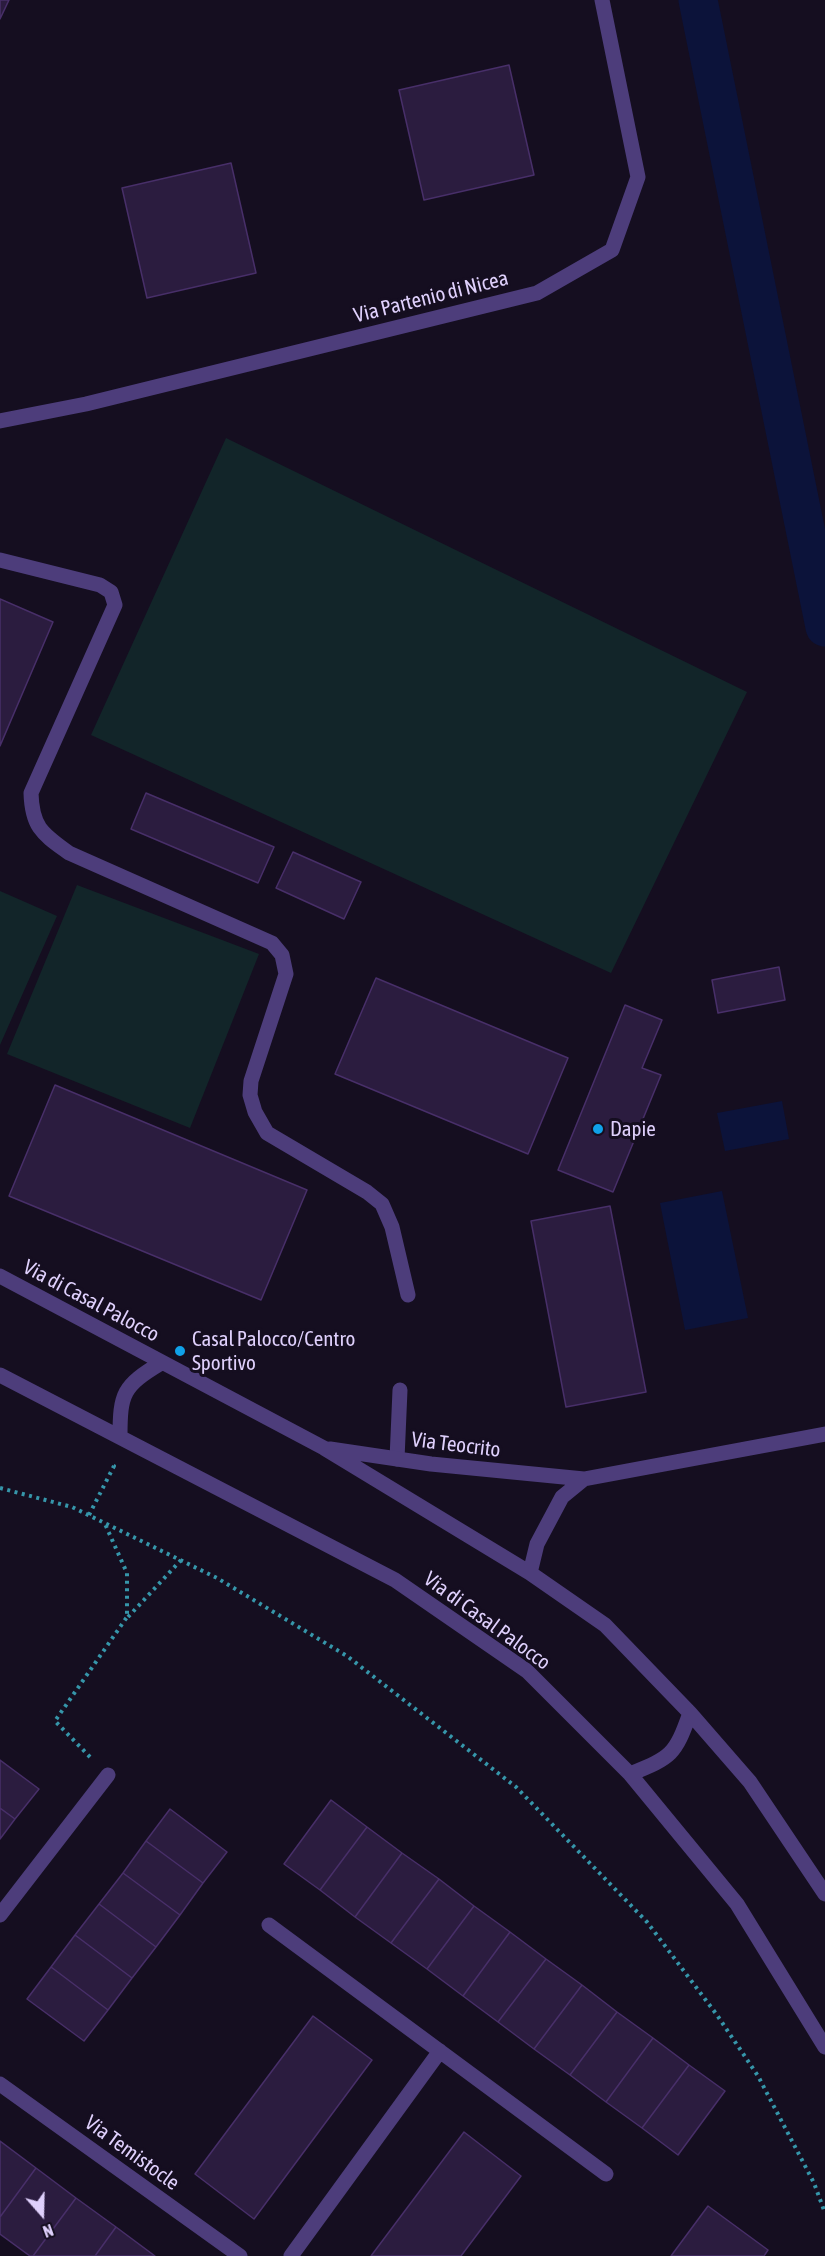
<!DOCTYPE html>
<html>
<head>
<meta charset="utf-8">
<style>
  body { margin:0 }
  #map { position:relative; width:825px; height:2256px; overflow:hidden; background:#150e20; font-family:"Asap Condensed",sans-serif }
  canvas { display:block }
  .north { position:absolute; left:12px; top:2184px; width:60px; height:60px; -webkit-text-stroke:4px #150e20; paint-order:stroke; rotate:160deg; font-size:16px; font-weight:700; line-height:24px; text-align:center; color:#dfd0fc }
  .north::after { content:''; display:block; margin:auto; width:21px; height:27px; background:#dfd0fc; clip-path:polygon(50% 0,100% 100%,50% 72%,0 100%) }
</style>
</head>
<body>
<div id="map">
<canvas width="825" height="2256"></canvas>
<div class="north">N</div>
</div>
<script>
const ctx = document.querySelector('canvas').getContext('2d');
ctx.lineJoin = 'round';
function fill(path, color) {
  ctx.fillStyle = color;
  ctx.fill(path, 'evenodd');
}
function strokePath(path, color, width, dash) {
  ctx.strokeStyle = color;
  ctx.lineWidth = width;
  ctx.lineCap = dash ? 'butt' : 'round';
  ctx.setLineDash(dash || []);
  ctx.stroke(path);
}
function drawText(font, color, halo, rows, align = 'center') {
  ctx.font = font + ' "Asap Condensed",sans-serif';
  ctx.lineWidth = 6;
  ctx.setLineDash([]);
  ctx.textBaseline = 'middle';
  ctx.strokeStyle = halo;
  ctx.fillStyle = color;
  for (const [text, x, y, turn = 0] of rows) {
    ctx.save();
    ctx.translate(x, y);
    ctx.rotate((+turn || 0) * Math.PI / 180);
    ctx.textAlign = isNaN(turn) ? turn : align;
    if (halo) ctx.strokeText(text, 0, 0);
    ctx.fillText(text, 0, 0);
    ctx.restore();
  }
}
const green = new Path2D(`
  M226,438L747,692L611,973L91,735Z
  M77,885L259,954L190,1128L7,1054Z
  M0,891L57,916L0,1045Z`);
const water = new Path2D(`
  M782,1101L789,1139L725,1151L717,1113Z
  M722,1191L748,1318L685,1330L660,1203Z`);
const canal = new Path2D(`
  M698,0L825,627`);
const building = new Path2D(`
  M0,0H9L0,19Z
  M509,65L534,175L424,200L399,90Z
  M231,163L256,273L147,298L122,188Z
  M0,599L53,622L0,746Z
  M146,793L274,847L258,883L131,829Z
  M293,852L361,882L344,919L276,888Z
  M779,967L785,1000L718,1013L712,980Z
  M376,978L568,1058L528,1154L335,1074Z
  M625,1005L662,1020L642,1068L661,1075L613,1192L558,1170Z
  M55,1085L307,1190L261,1300L9,1196Z
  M610,1206L646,1392L566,1407L531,1221Z
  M0,1760L39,1789L15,1819L0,1808Z
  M331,1800L367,1827L320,1890L284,1864Z
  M0,1808L15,1819L0,1839Z
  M170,1809L227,1852L203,1883L146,1841Z
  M367,1827L402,1853L355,1917L320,1890Z
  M146,1841L203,1883L180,1915L123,1873Z
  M402,1853L439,1879L391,1943L355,1917Z
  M123,1873L180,1915L156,1947L99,1904Z
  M439,1879L474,1906L427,1969L391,1943Z
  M99,1904L156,1947L132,1978L75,1935Z
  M474,1906L510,1932L463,1996L427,1969Z
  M510,1932L546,1959L498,2022L463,1996Z
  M75,1935L132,1978L108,2010L51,1967Z
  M546,1959L582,1985L534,2049L498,2022Z
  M51,1967L108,2010L84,2041L27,1999Z
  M582,1985L617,2012L570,2075L534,2049Z
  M617,2012L653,2038L606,2102L570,2075Z
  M313,2016L372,2060L254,2219L195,2174Z
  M653,2038L689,2065L642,2128L606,2102Z
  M689,2065L725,2091L678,2155L642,2128Z
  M464,2132L521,2176L461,2256H371Z
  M0,2141L36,2168L0,2217Z
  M36,2168L76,2198L33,2256H30L0,2234V2217Z
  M76,2198L116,2227L95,2256H33Z
  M708,2206L768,2250L764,2256H671Z
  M116,2227L155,2256H95Z`);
const path = new Path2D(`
  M0,1488L72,1507L217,1578L347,1656L516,1787L647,1922L717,2015L758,2076L814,2183L825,2213
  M89,1515L114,1466L112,1465
  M128,1617L181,1560
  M90,1757L55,1721L127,1617V1573L105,1524`);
const lane = new Path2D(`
  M0,560L100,585L111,592L115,605L31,793C32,828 43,834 69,853L272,943L282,955L286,974L251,1081L250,1095L255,1112L267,1133L367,1192L382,1204L392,1227L408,1295
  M397,1459L400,1390
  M269,1925L606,2174
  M291,2256L440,2051`);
const street = new Path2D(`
  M0,421L86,404L537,293L612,250L638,177L602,0
  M0,1276L324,1448L530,1573L605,1625L690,1713L750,1782L825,1894
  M0,1375L395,1580L527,1671L630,1774L737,1904L825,2047
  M120,1437C120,1393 123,1386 161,1363
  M330,1449L431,1464L584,1479L825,1434
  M530,1573L537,1544L562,1497L584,1479
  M630,1774C672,1757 675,1755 690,1713
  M0,1915L108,1775
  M0,2084L240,2256`);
const markers = [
  [598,1129,6,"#10a1e8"],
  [180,1351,6,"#10a1e8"]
];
const streetNames = [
  ["Via Partenio di Nicea",431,297,-14],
  ["Via di Casal Palocco",91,1301,28],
  ["Via Teocrito",456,1445,7],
  ["Via di Casal Palocco",487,1621,36],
  ["Via Temistocle",132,2153,36]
];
const poiNames = [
  ["Dapie",610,1129],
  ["Casal Palocco/Centro",192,1339],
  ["Sportivo",192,1363]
];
fill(green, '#122529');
fill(water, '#0c133a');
strokePath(canal, '#0c133a', 39);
fill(building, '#2b1c3f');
strokePath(building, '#482f69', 1.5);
strokePath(path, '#3696aa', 4, [3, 4.5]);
strokePath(lane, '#4d3d7b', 15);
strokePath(street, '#4d3d7b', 15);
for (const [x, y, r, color] of markers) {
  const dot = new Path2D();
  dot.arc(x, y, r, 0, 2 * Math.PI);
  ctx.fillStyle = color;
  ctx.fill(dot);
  strokePath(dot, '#150e20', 2);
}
drawText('21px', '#dfd0fc', '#150e20', streetNames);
drawText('21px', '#dfd0fc', '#150e20', poiNames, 'left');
</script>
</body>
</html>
